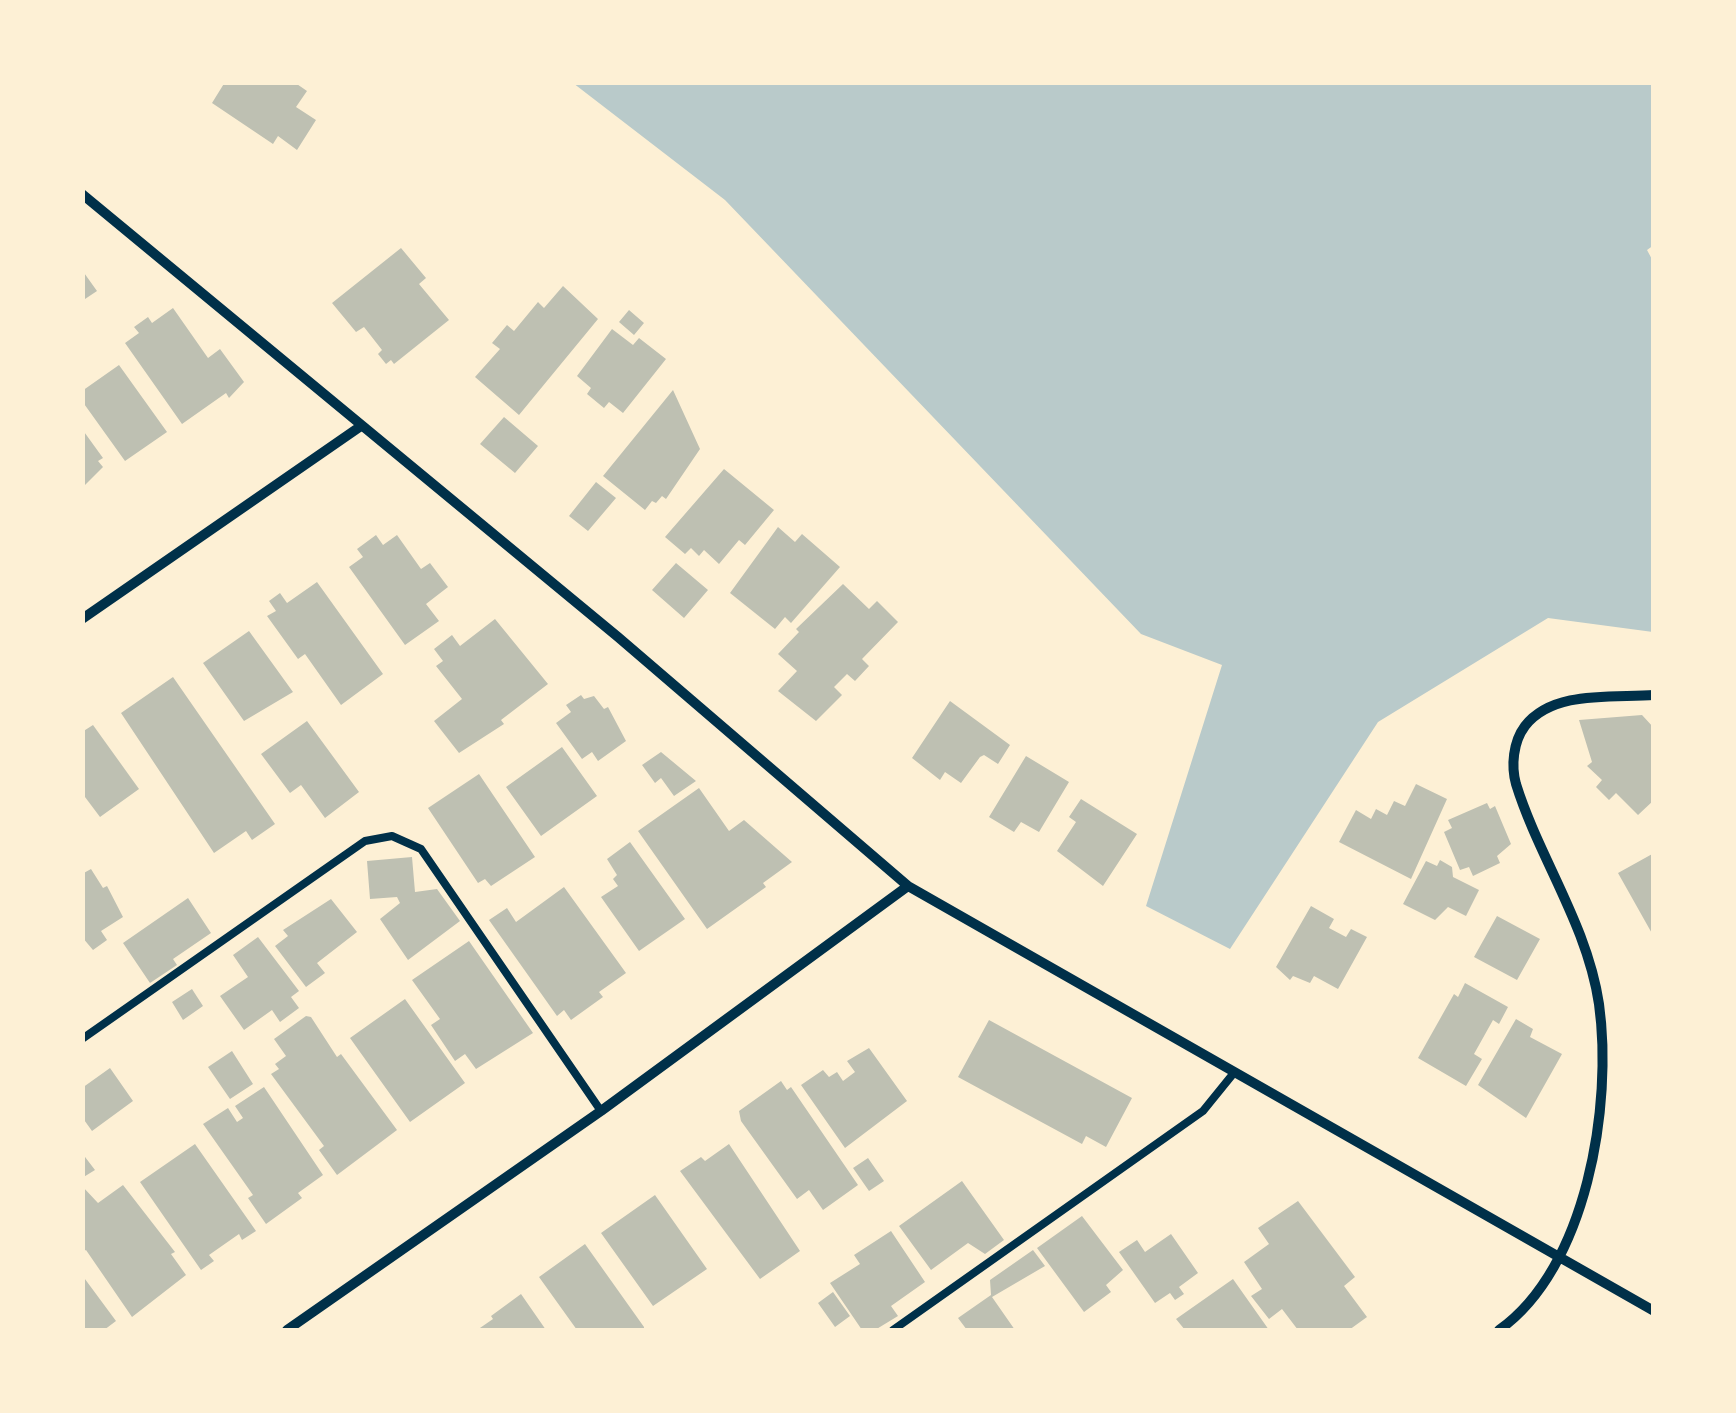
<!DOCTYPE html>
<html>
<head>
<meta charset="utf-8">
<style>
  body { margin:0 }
  #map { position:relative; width:1736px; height:1413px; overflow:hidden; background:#fdf0d5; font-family:Arial,sans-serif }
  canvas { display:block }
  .frame { position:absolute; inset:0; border:85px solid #fdf0d5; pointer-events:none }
</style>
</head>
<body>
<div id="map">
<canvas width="1736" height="1413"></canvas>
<div class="frame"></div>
</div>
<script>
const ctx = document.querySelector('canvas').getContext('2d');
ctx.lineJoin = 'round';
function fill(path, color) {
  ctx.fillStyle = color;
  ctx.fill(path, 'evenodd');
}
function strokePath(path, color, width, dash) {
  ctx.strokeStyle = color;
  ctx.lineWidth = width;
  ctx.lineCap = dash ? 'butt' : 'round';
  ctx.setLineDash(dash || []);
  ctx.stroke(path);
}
const green = new Path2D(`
  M573,83H1653L1654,245L1647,250L1654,263L1653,632L1548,618L1378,722L1230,949L1146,906L1222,665L1141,634L725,200Z`);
const building = new Path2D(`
  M225,82H294L307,91L296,107L316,120L297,150L278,136L273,144L212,103Z
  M401,248L426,278L419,284L449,320L394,364L391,360L386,364L378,354L382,350L364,327L356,332L332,303Z
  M82,270L97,291L82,301Z
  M563,286L598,319L519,415L475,377L500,349L492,343L507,325L514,331L538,302L544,308Z
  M173,308L208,358L220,349L244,382L229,398L226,393L182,424L125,343L139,333L134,327L148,317L152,323Z
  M629,310L644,323L634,335L619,322Z
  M612,329L633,345L639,338L666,359L623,413L609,402L604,408L587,394L591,388L577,376Z
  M119,365L167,432L125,461L82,401V391Z
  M673,390L700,449L666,499L662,496L656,503L652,501L645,510L603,476Z
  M504,417L538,446L515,473L480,444Z
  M82,429L103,458L98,461L103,467L82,488Z
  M724,469L774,510L745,545L739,540L719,564L704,550L699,556L691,548L685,554L665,537Z
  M596,482L616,498L588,531L569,516Z
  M778,527L795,542L802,534L840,567L791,623L785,617L775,629L730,593Z
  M376,535L383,545L397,535L421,569L430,563L448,587L426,604L439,621L405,645L349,567L363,557L357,549Z
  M676,563L708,590L684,618L652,590Z
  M317,582L383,674L341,705L305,654L298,659L267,616L276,611L269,601L280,593L287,603Z
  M843,584L869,609L877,601L898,622L862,659L869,666L855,681L847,674L834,687L842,695L816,721L778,691L797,671L778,654L799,632L796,629Z
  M495,619L548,684L501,720L504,724L459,753L434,721L462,699L436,666L443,661L434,649L452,635L460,646Z
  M249,631L293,692L244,721L203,663Z
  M173,677L275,824L252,840L246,831L214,853L121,713Z
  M581,695L584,699L594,696L604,709L608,707L626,741L598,761L592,752L582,759L556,723L571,712L566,705Z
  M950,701L1010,745L998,764L984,755L980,757L961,783L945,772L940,780L912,758Z
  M1642,715L1654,728V800L1638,815L1616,793L1609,800L1596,787L1602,780L1587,766L1592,762L1579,720Z
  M307,721L359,792L325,818L301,785L290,793L261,754Z
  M93,725L139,789L100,817L82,793V732Z
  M562,747L597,796L541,836L506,787Z
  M661,752L696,781L674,796L661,778L655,783L642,765Z
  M1026,756L1069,782L1039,832L1021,822L1014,832L989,817Z
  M479,774L535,857L491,886L485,879L478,883L428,808Z
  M1416,784L1447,799L1411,879L1339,842L1356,810L1371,819L1376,809L1387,815L1394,801L1405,806Z
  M699,788L729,831L744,820L792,862L763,883L766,887L707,929L638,831Z
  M1081,799L1137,834L1103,886L1057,851L1076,822L1069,817Z
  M1487,803L1490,809L1495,806L1511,844L1497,856L1500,863L1473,876L1469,867L1460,870L1444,832L1452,828L1448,820Z
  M630,842L685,919L639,951L601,897L618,886L613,879L617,875L607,859Z
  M1654,853V937L1618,873Z
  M412,857L415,892L437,889L460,921L408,960L380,919L400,903L397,897L370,899L367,861Z
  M1440,860L1452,867L1453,877L1479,890L1466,916L1448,907L1435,920L1403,904L1426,861L1437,866Z
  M91,869L103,888L107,886L123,917L101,931L107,940L93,950L82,937V874Z
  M564,887L626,973L599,992L603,997L571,1020L564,1010L557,1016L489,920L507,908L516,922Z
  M188,898L211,933L173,959L177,965L150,983L123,943Z
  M331,899L357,932L317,963L325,973L306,987L275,946L288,936L283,930Z
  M1311,906L1334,919L1329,928L1346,937L1351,929L1367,937L1338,989L1314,976L1310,983L1293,976L1290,980L1276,967Z
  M1497,916L1540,939L1517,980L1474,957Z
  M258,937L299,991L291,997L299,1008L280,1022L272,1010L244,1030L220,996L248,977L233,955Z
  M469,941L533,1033L476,1069L465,1054L455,1061L431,1025L440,1019L412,980Z
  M1465,983L1508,1007L1499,1024L1493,1020L1474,1054L1482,1059L1466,1086L1418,1058L1454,994L1458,997Z
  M192,989L203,1006L183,1020L172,1002Z
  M405,999L465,1083L410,1122L350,1038Z
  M306,1016L311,1017L337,1057L341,1054L397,1130L337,1175L319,1150L324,1146L271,1074L279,1069L275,1064L286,1056L274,1039Z
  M1516,1019L1533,1029L1530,1037L1562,1054L1526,1118L1478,1085Z
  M989,1020L1132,1098L1106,1147L1086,1136L1082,1144L958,1077Z
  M869,1048L907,1101L845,1148L801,1085L823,1070L829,1077L837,1072L843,1081L855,1072L847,1061Z
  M232,1051L253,1084L230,1099L208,1067Z
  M110,1068L133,1101L92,1131L82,1117V1088Z
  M781,1081L787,1090L791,1087L858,1185L823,1210L809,1190L797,1199L741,1121L739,1111Z
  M264,1087L323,1175L298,1193L302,1198L266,1224L248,1198L253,1195L203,1124L228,1108L237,1122L243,1118L235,1106Z
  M195,1144L256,1231L242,1240L239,1234L209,1255L214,1261L201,1270L140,1182Z
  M729,1144L800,1251L760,1279L680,1171L701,1157L705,1161Z
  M82,1153L95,1170L82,1178Z
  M868,1158L884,1181L869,1191L853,1168Z
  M962,1181L1004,1240L985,1254L968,1243L931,1270L899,1226Z
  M123,1185L175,1252L171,1254L186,1275L132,1317L86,1250L82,1252V1186L98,1203Z
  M655,1195L707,1269L653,1306L601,1233Z
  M1298,1201L1355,1277L1344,1286L1367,1317L1349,1330H1298L1282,1309L1269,1319L1251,1296L1262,1289L1244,1262L1269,1244L1258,1228Z
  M1082,1216L1123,1270L1106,1285L1111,1292L1084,1312L1037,1248Z
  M891,1231L925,1282L891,1306L898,1316L875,1330H862L830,1283L860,1264L854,1255Z
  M1171,1234L1198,1273L1179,1287L1184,1294L1175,1300L1170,1293L1155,1303L1119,1252L1137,1240L1145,1252Z
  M585,1244L644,1327V1330H577L539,1277Z
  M1033,1250L1045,1266L992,1297L1015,1330H967L958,1318L991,1295L990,1280Z
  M82,1275L116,1321L104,1330H82Z
  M1233,1279L1269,1330H1185L1176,1319Z
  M833,1292L850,1316L835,1327L818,1303Z
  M521,1294L546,1330H477L493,1319L491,1316Z`);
const service = new Path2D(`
  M82,1039L365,841L392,836L421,849L601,1111
  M893,1330L1203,1111L1233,1074`);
const minor = new Path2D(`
  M82,194L618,637L908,886L1654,1311
  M82,619L361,426
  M287,1330L601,1111L908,886
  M1499,1330C1587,1268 1613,1105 1599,1004C1587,924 1539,858 1516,784C1511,766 1513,742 1525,726C1553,690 1612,698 1654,695`);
fill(green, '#b9caca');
fill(building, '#bec0b2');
strokePath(service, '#003049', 8);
strokePath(minor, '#003049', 10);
</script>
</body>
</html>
